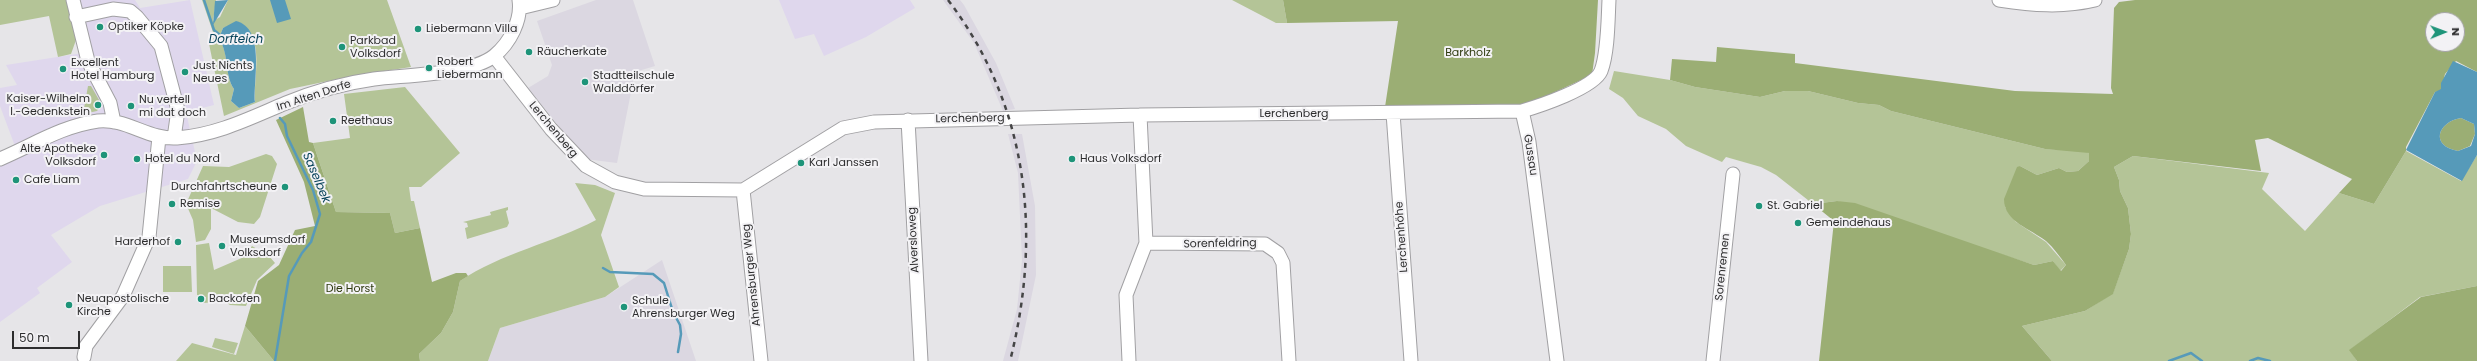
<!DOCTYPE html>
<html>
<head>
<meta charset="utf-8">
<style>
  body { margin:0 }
  #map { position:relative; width:2477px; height:361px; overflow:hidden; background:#e6e5e8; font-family:Poppins,sans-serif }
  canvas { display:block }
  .north { position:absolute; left:2425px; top:12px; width:40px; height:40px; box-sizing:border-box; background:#f3f2f5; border:1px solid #a4a3a5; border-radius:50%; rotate:89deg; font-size:11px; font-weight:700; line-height:16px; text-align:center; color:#2d2d2e }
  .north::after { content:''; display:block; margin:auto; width:14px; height:18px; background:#1e9479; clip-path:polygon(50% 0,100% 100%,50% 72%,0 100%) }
  .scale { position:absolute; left:12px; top:331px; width:68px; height:18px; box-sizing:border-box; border:2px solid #2d2d2e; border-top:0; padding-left:5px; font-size:12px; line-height:14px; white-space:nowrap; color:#2d2d2e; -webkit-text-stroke:3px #f3f2f5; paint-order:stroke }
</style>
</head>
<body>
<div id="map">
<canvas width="2477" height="361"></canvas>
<div class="north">N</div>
<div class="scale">50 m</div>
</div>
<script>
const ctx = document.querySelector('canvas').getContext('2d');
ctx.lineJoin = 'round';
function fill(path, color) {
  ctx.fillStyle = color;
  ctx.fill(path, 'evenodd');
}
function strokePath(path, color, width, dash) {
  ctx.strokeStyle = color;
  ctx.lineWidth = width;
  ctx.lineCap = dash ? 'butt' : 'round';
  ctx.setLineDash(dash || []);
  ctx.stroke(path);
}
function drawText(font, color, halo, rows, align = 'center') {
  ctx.font = font + ' Poppins,sans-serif';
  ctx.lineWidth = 4;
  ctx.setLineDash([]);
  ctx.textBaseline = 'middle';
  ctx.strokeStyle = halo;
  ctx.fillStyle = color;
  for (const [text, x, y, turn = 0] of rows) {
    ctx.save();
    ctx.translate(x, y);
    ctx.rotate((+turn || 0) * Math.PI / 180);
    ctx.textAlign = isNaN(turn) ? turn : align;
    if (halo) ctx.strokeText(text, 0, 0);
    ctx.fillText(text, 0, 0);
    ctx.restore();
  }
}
const commercial = new Path2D(`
  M70,0H135L140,8L190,0L214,105L186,112L197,161L188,179L100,206L51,235L72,262L37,288L40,293L0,322V166L19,157L0,106V88L17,85L6,65L83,53Z
  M779,0H910L915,8L866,37L824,56L814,34L795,39Z`);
const built = new Path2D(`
  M596,0H633L655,66L635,72L617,163L585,159L528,88L548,76L552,65L537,21Z
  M943,0H960L964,5L996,63L1015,109L1003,111L974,43Z
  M1008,134H1022L1035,206L1036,275L1018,361H1003L1017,309L1022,260L1018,173Z
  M662,260L696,361H488L500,328L605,297Z`);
const green = new Path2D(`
  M0,0H67L76,40L71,54L58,57L49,16L0,25Z
  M202,0H216L213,21L220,17L228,0H387L411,67L352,76L290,89L224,116L208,39L215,38ZM239,22C266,37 253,78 255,102L239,108L231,101L234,89C224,74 230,56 219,38L223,28Z
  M1232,0H1283L1287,23H1276Z
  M1614,71L1670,80L1695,87L1760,97L1785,91H1808L1858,103L1879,105L1891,111L2045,149L2085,151L2089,153V161L2078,171L2067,172L2059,168L2037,175L2020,166L2005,207L2016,222L2046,242L2066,265L2060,271L2053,261L2034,265L1837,201L1813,204L1776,175L1761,167L1726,157L1722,162L1686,146L1666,129L1638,116L1623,98L1609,89Z
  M88,86H91L102,105L97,111L83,114Z
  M405,87L460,153L421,187H409L411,201H414L420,228L395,233L390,213L336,212L313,143L350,138L344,94Z
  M2406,151L2461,181L2477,155V286L2420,297L2350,350L2357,361H2052L2022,326L2085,311L2113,293L2129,249L2131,234L2128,208L2120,191L2119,180L2114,167L2133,156L2269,173L2262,189L2305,231L2339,193L2374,204Z
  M266,154L272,156L277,164L260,217L254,224L238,222L211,208V229L205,240L196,242L193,220L186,204L203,166L229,167Z
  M575,183L595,185L615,193L601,235L619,287L605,297L500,328L488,361H420L419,354L441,333L453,312L460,281C501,253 553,243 596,220Z
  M508,207V210L506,211L509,223L507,227L467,239L465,228L468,227L467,223L463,222L491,215L490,212Z
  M209,243L214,270L244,257L252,246L269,256L275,263L257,280L246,306L230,305L224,301L204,303L206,297L197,295L196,245Z
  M163,266H191L192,292H163Z
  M245,326L274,361H176L192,343L236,355Z
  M215,338L238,343L234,354L212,347Z`);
const forest = new Path2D(`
  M1283,0H1598L1595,53L1592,75L1527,105L1385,107L1398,21L1287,23Z
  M2135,0H2477V72L2456,61L2445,74L2441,91L2435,92L2406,147V151L2374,204L2339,193L2352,179L2268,138L2255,140L2261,171L2133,156L2114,167L2119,180L2120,191L2128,208L2131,234L2129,249L2113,294L2085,311L2022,326L2052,361H1819L1834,221L1813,204L1837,201L1855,203L2034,265L2053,261L2061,271L2066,265C2060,257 2054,248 2046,241C2031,229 2004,222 2004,199L2017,167L2020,166L2037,175L2059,168L2067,172L2078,171L2089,161V153L2045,149L1891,111L1879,105L1858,103L1808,91H1785L1760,97L1695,87L1670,80L1672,59L1716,62L1717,47L1795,54V63L2015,91L2113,94L2111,88L2114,8L2119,2ZM2433,20H2457V44H2433Z
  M303,107L309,142L313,143L336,212L390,213L395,233L420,228L432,282L456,273H466L468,276L460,281L453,312L441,333L419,354L420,361H274L245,326L258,281L279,265L295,230L315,226L304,182L276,120Z
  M2461,118L2474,124L2475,134L2470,146L2458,151C2430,146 2437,122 2461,118Z
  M2477,286V361H2357L2349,350L2421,297Z`);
const water = new Path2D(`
  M228,0L213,25L215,1Z
  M270,0H285L291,19L277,23Z
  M236,21C266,28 253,82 255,102L239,108L231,101L234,89C224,74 230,57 219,38L223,28Z
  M2453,61L2477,72V155L2462,181L2406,150L2435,92L2441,89V83ZM2461,118L2474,124L2475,134L2471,146L2458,151C2430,146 2437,122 2461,118Z`);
const stream = new Path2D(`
  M204,0L214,30L220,35
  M603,268L610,272L653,274L664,283L673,312L680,325L681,334L678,352
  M275,361L289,276L302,253L311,242L320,214L313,190L287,136L285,124L280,118
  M2169,361L2191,353L2202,361
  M2250,361L2258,358L2270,361`);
const minor = new Path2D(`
  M73,0L88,61L110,103L114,122
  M1999,0C2032,5 2062,8 2095,0
  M520,8L553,0
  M76,17L113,9L130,11L137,17L161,46L178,110L174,138
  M494,56L551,129L586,166L615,182L644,189L743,190L843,128L874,122L1140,115L1522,111C1539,106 1594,88 1601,71C1608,53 1608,20 1609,0
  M1522,111L1529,142L1557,361
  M1393,113L1411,361
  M908,120L921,361
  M0,159C33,145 62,126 98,121C126,118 149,140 177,138C217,135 250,118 286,103C313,92 345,83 374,79C404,75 470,75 494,56C510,43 522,20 519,0
  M743,190L761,361
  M1146,243L1265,244L1278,253L1283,263L1289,361
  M84,357L86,346L123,296L149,237L159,137
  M1129,361L1126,295L1146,243L1140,115
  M1713,361L1733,174`);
const rail = new Path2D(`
  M948,0C1029,106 1042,235 1010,361`);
const markers = [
  [100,27,4,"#1e9479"],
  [418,29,4,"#1e9479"],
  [342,47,4,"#1e9479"],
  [529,52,4,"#1e9479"],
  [429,68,4,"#1e9479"],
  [63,69,4,"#1e9479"],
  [185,72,4,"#1e9479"],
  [585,82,4,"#1e9479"],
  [98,105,4,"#1e9479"],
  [131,106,4,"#1e9479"],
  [333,121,4,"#1e9479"],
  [104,155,4,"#1e9479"],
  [137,159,4,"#1e9479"],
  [1072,159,4,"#1e9479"],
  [801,163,4,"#1e9479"],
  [16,180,4,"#1e9479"],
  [285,187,4,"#1e9479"],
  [172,204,4,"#1e9479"],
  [1759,206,4,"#1e9479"],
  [1798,223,4,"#1e9479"],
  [178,242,4,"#1e9479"],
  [222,246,4,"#1e9479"],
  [201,299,4,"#1e9479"],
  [69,305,4,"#1e9479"],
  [624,307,4,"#1e9479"]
];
const poiNames = [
  ["Optiker Köpke",108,27],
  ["Liebermann Villa",426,29],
  ["Parkbad",350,41],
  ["Volksdorf",350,54],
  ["Räucherkate",537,52],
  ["Robert",437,62],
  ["Liebermann",437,75],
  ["Excellent",71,63],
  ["Hotel Hamburg",71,76],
  ["Just Nichts",193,66],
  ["Neues",193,79],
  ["Stadtteilschule",593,76],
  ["Walddörfer",593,89],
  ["Kaiser-Wilhelm",90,99,"right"],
  ["I.-Gedenkstein",90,112,"right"],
  ["Nu vertell",139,100],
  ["mi dat doch",139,113],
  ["Reethaus",341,121],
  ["Alte Apotheke",96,149,"right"],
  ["Volksdorf",96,162,"right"],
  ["Hotel du Nord",145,159],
  ["Haus Volksdorf",1080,159],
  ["Karl Janssen",809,163],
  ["Cafe Liam",24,180],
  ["Durchfahrtscheune",277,187,"right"],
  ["Remise",180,204],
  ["St. Gabriel",1767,206],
  ["Gemeindehaus",1806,223],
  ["Museumsdorf",230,240],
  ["Volksdorf",230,253],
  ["Harderhof",170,242,"right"],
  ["Neuapostolische",77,299],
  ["Kirche",77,312],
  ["Backofen",209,299],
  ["Schule",632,301],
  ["Ahrensburger Weg",632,314]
];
const parkNames = [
  ["Barkholz",1468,53],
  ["Die Horst",350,289]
];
const streetNames = [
  ["Im Alten Dorfe",314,96,-18],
  ["Lerchenberg",1294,114],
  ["Lerchenberg",970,119,-1],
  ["Lerchenberg",553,130,50],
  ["Gussau",1530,155,81],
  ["Lerchenhöhe",1402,237,-94],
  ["Alversloweg",914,240,-93],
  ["Sorenfeldring",1220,244,-1],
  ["Sorenremen",1723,267,-84],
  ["Ahrensburger Weg",752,275,-96]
];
const waterNames = [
  ["Dorfteich",236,40],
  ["Saselbek",316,178,67]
];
fill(commercial, '#dfd7ed');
fill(built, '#dbd7e1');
fill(green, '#b4c497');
fill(forest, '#9bae74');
fill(water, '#569ab9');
strokePath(stream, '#569ab9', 2.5);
strokePath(minor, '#a1a0a3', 15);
strokePath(minor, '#fff', 13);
strokePath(rail, '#454546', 2.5, [5, 5]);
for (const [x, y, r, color] of markers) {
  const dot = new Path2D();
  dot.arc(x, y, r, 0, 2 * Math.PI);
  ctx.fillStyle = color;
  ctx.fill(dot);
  strokePath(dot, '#f3f2f5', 1.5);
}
drawText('11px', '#2d2d2e', '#f3f2f5', poiNames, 'left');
drawText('11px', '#2f3b0f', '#f3f2f5', parkNames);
drawText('11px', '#2d2d2e', '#f3f2f5', streetNames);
drawText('italic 12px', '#07435a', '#f3f2f5', waterNames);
</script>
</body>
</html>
